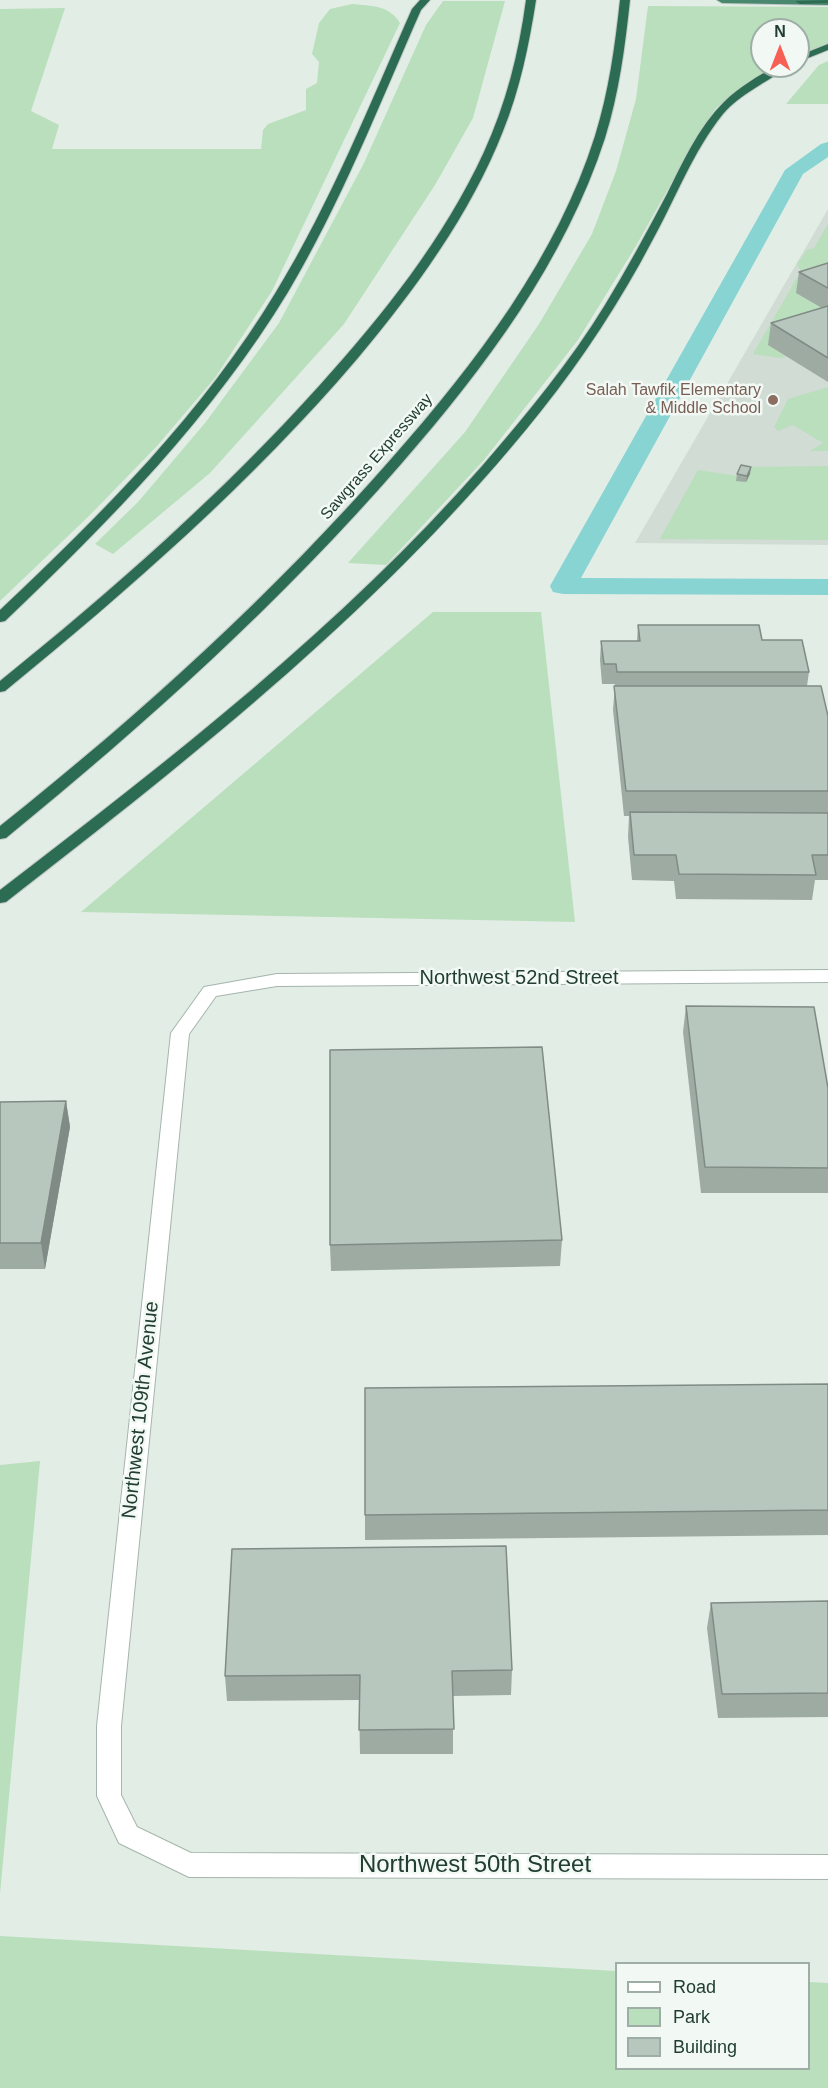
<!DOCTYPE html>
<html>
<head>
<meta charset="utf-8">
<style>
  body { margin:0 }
  #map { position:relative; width:828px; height:2088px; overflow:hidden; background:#e2ede6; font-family:Helvetica,sans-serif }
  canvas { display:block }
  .legend { position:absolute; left:615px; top:1962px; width:195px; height:108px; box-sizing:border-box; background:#f2f9f4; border:2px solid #9eaea6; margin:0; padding:8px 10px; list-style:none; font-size:18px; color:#213e31 }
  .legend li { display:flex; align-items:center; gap:12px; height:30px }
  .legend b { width:30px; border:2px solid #9eaea6 }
  .north { position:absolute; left:750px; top:18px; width:60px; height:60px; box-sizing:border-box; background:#f2f9f4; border:2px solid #9eaea6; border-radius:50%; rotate:0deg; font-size:16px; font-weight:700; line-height:24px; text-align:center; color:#213e31 }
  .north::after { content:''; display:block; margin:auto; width:21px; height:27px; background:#f76155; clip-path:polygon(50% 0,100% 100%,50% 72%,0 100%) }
</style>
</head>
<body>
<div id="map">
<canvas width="828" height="2088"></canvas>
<ul class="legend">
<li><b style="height:8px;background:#fff"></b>Road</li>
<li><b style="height:16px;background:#badfbd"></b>Park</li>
<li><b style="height:16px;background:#b7c7be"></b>Building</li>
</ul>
<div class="north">N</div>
</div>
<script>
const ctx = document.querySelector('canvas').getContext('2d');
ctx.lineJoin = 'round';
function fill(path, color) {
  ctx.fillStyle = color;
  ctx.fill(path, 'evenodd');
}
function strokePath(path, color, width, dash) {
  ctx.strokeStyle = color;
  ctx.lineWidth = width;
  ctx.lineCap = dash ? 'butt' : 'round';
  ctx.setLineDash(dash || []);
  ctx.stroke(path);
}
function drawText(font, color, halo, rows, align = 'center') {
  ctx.font = font + ' Helvetica,sans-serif';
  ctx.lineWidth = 5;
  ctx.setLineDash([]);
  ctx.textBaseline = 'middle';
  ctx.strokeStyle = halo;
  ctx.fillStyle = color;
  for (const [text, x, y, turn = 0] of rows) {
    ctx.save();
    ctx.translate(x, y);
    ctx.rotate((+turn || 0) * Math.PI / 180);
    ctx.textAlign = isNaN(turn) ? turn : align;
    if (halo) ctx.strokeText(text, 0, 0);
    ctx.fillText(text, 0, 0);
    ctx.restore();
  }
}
const built = new Path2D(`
  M828,209V545L635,543Z`);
const green = new Path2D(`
  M443,1H505L473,118L435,185L344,324L210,473L113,554L95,544L138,502L205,423L279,323L364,163L426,25Z
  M352,4C372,6 389,5 400,23L272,291L215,378L157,446L90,515L0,601V9L65,8L31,111L59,125L52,149H261L263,130L268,124L306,110V89L317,83L319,62L312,54L319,23L330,9Z
  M648,6L828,7V45L798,57V30H762V66H777L741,88L717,107L700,132L636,246L578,340L484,460L386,565L348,563L465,432L539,324L592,234L616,171L636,99Z
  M828,61V104H786L819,65Z
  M828,224V312L769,345L786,357L780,358L753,354L801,271L797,264L807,250L814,248Z
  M828,387V451H810L823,443L793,425L778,431L774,427L788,399Z
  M828,466V540L660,539L698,470L738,476L742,467Z
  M433,612H541L575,922L81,912Z
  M40,1461L0,1894V1465Z
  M0,1936L616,1971V2068H808L809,1982L828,1983V2088H0Z`);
const canal = new Path2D(`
  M828,142V157L803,174L581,578L828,579V595L563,594L553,592L550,586L785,170L821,144Z`);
const minor = new Path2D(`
  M828,970V982L277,986L216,996L189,1034L121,1726V1795L137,1827L191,1853L828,1855V1879L189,1877L119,1843L97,1796V1726L171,1033L204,987L277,974Z`);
const trunk = new Path2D(`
  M717,0H828V5L722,3Z`);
const motorway = new Path2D(`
  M420,0H430L421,10C379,105 341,203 288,292C212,417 110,521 5,621L0,622V610C102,514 203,413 276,292C331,202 370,104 412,9Z
  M526,0H536C529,45 520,89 503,131C470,215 414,291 357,359C252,482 130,589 5,691L0,692V681C113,590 223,493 320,385C383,315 444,239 484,152C506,104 519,53 526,0Z
  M620,0H630C625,47 619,93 605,138C565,261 485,368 401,464C281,602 147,723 6,838L0,839V826C141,714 273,594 392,458C475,364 557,257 595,136C609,91 615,46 620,0Z
  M828,0V3L800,4L795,1Z
  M828,44V50L798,62V56Z
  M776,66H788C767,83 741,93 723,114C693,151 675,200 652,241C620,302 583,358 541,411C388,603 198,753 6,902L0,903V890C171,759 341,627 483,465C527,414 570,362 605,305C627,269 647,232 667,194C683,162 698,128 724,102C739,87 758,76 776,66Z`);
const wall = new Path2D(`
  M828,263V382L768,345L771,323L822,308L796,293L799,272Z
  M737,474H750L746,482L736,481Z
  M638,625L762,640L809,672L807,686L828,716V880H815L812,900L676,899L674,881L632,880L628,837L629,816H624L613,710L615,684H602L600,660L601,641H637Z
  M686,1006L828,1088V1193H701L683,1032Z
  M66,1101L70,1127L45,1269H0V1102Z
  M562,1240L560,1266L331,1271L330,1245Z
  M828,1384V1535L365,1540V1515Z
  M232,1549L512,1670L511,1695L453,1696V1754H360L359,1700L227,1701L225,1676Z
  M828,1601V1717L718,1718L707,1628L711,1603Z`);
const shadedWall = new Path2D(`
  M751,467L750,474L746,482L747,476Z
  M66,1101L70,1127L45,1269L41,1243Z`);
const building = new Path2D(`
  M828,263V288L799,272Z
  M828,306V358L771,323Z
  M741,465L751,467L747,476L737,474Z
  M638,625H759L762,640H802L809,672H617L616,664H604L601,641H640Z
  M614,686H821L828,716V791H626Z
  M630,812L828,813V855H812L816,875L679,874L676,855H634Z
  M686,1006L814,1007L828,1088V1168L705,1167Z
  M542,1047L562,1240L330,1245V1050Z
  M66,1101L41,1243H0V1102Z
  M828,1384V1510L365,1515V1388Z
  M506,1546L512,1670L452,1671L454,1729L359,1730L360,1675L225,1676L232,1549Z
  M828,1601V1693L722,1694L711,1603Z`);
const markers = [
  [773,400,6,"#8d6e63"]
];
const farEducationnames = [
  ["Salah Tawfik Elementary",761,391],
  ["& Middle School",761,409]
];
const farStreetnames = [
  ["Sawgrass Expressway",377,457,-49]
];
const streetNames = [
  ["Northwest 52nd Street",519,978],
  ["Northwest 109th Avenue",141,1410,-84]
];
const nearStreetnames = [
  ["Northwest 50th Street",475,1865]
];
fill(built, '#d0dcd4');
fill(green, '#badfbd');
fill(canal, '#87d4d3');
strokePath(minor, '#a4b5ac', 2);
strokePath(trunk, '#c1c9c5', 2);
strokePath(motorway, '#c1c9c5', 2);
fill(minor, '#fff');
fill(trunk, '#48886e');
fill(motorway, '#2c6c53');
fill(wall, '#9daba3');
fill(shadedWall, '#808b85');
fill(building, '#b7c7be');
strokePath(building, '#808b85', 1.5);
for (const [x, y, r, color] of markers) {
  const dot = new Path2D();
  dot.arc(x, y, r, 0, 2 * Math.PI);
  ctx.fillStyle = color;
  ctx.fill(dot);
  strokePath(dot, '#f2f9f4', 2);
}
drawText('16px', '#785e54', '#f2f9f4', farEducationnames, 'right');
drawText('16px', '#213e31', '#f2f9f4', farStreetnames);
drawText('20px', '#213e31', '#f2f9f4', streetNames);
drawText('24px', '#213e31', '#f2f9f4', nearStreetnames);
</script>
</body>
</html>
